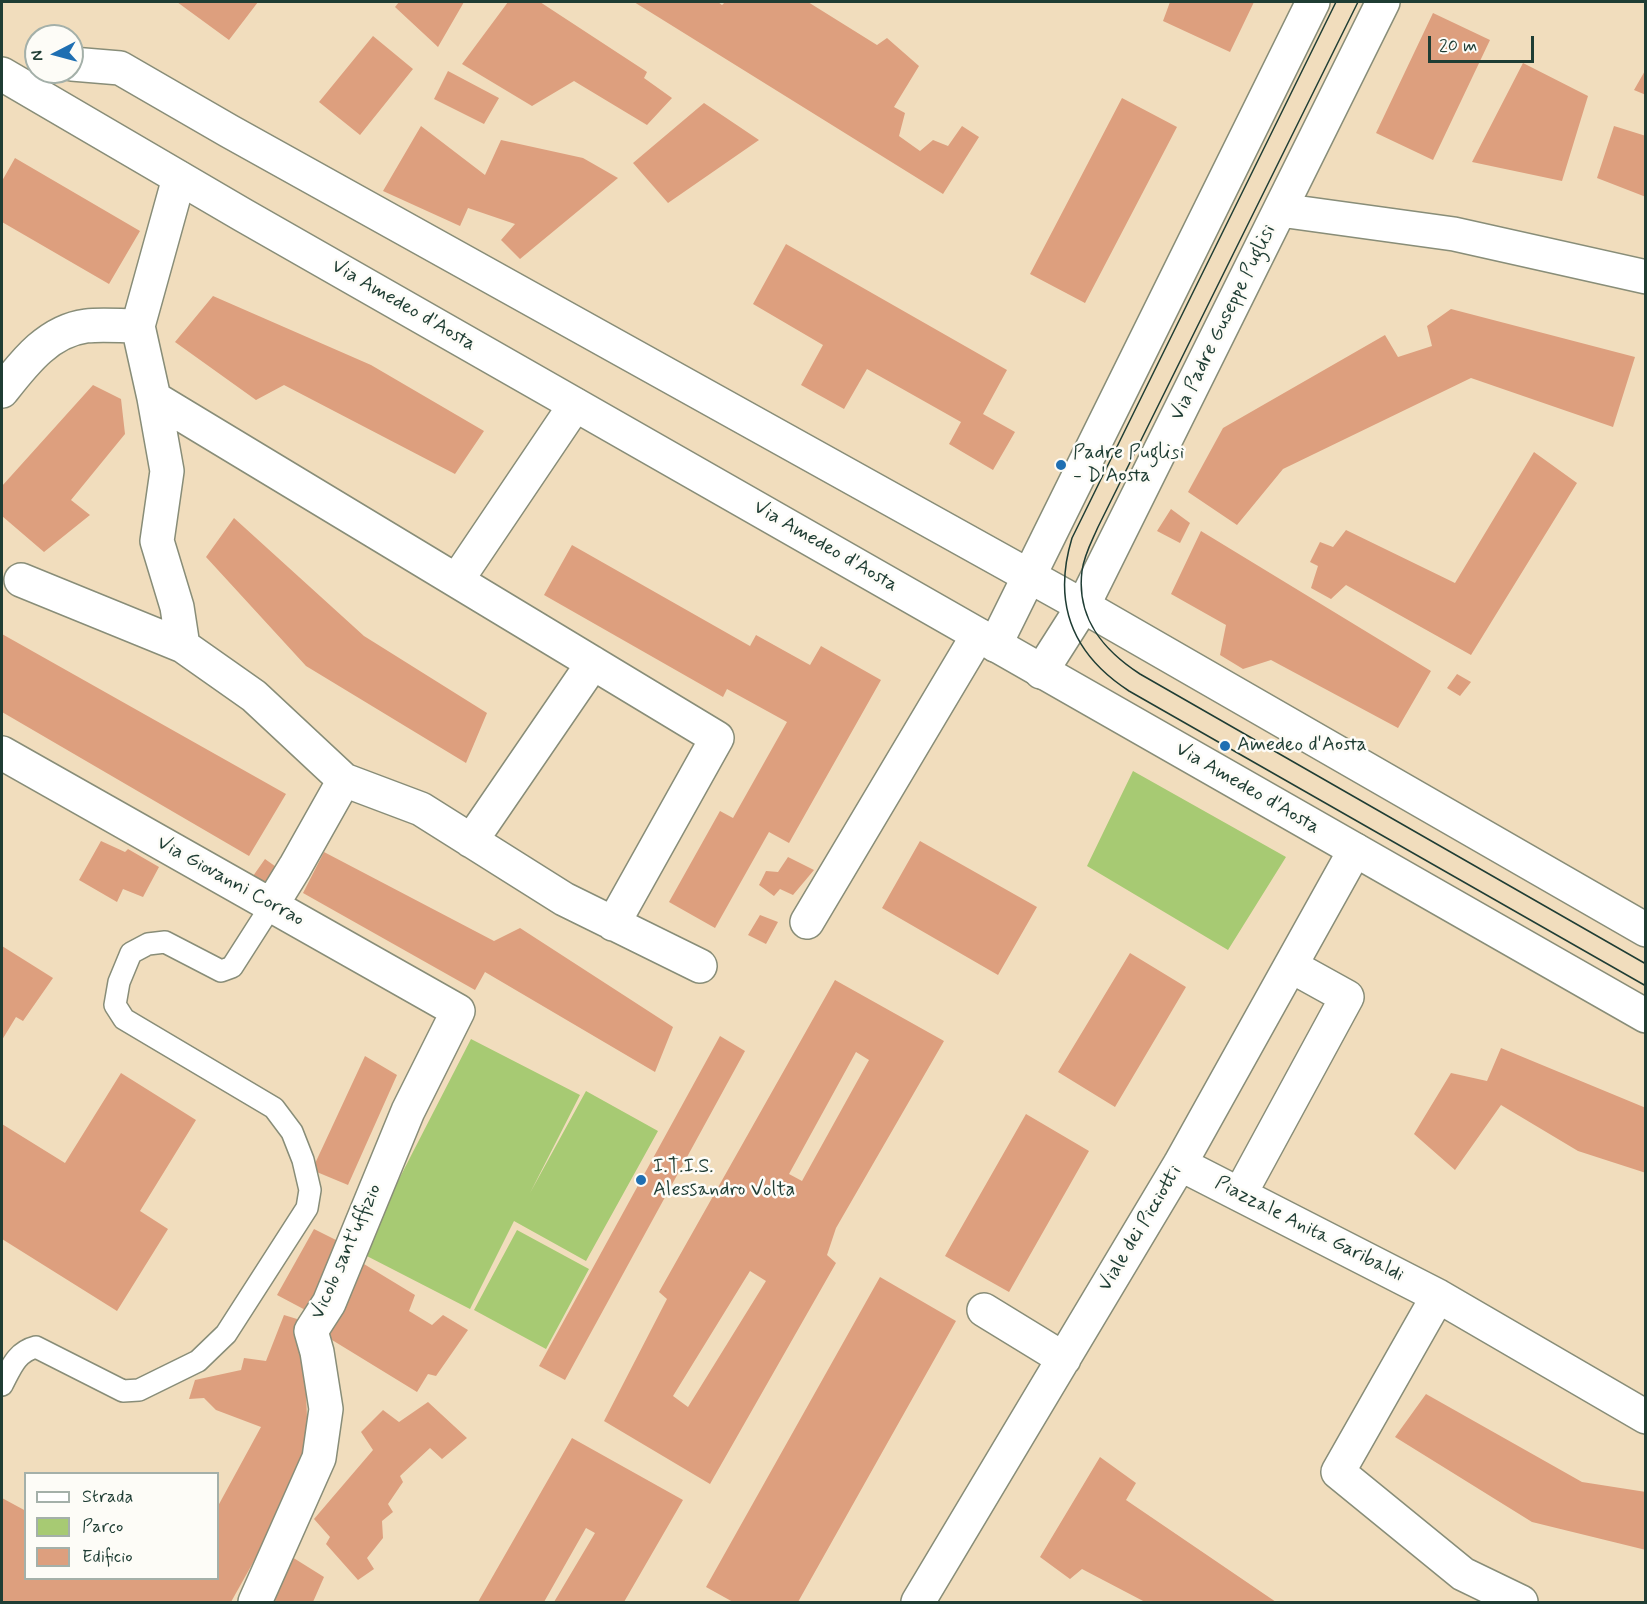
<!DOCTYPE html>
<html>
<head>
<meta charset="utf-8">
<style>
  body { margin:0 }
  #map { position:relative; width:1647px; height:1604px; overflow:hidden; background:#f1ddbd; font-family:Mynerve,sans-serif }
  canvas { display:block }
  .frame { position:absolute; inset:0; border:3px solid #1f3d34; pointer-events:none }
  .legend { position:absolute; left:24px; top:1472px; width:195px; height:108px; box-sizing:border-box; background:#fdfcf7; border:2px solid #a4b0a9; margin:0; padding:8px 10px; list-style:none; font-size:18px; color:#1f3d34 }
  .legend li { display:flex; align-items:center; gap:12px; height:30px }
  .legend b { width:30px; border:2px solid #a4b0a9 }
  .north { position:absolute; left:24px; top:24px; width:60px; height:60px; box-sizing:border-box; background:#fdfcf7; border:2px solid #a4b0a9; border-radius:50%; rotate:264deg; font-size:16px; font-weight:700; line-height:24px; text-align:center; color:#1f3d34 }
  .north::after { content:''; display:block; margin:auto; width:21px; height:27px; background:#1f6fb2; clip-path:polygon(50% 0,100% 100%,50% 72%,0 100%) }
  .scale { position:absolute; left:1428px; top:36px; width:106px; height:27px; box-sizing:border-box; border:3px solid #1f3d34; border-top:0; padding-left:8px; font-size:18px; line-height:21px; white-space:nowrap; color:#1f3d34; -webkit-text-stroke:4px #fdfcf7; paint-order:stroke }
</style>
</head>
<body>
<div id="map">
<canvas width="1647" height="1604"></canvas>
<div class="frame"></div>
<ul class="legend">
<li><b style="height:8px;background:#fff"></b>Strada</li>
<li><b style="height:16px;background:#a7ca73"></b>Parco</li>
<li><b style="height:16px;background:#dd9f7e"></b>Edificio</li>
</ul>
<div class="north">N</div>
<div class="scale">20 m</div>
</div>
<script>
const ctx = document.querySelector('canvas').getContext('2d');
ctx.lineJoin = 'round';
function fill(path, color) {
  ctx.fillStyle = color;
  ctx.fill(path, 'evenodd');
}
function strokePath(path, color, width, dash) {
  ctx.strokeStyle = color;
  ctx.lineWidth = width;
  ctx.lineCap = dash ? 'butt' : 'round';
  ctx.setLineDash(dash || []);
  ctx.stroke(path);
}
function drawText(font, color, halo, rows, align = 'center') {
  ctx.font = font + ' Mynerve,sans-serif';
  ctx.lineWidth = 5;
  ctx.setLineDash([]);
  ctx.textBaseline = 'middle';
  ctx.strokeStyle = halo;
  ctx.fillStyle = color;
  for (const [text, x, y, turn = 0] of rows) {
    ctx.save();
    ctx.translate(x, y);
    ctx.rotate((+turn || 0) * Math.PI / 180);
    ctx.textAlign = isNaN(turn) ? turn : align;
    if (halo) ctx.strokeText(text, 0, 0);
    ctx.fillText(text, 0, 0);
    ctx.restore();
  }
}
const green = new Path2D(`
  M1133,771L1286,857L1228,950L1087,866Z
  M471,1039L580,1095L530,1193L586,1091L658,1131L586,1261L514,1221L470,1309L361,1253Z
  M517,1230L589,1269L546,1349L474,1310Z`);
const building = new Path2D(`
  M177,2H258L229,40Z
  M399,2H464L438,47L395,7Z
  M508,2H540L647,72L644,78L672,98L647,125L574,81L532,106L462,64Z
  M634,2H718L722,5L725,2H761L764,3L767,2H808L877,45L887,38L919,66L894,107L905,113L899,136L920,151L933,140L948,146L962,126L979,137L943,194Z
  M1170,2H1254L1230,52L1163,21Z
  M1433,13L1490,40L1433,160L1376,133Z
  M373,36L413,69L360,135L319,102Z
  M1523,63L1588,96L1562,181L1472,162Z
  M1646,69V95L1634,90Z
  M448,71L499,98L484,124L434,99Z
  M1122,98L1177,127L1085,303L1030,274Z
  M704,103L759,140L668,203L633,163Z
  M421,126L485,175L501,140L583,158L618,178L520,259L501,240L515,224L468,208L460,226L383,191Z
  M1614,126L1646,136V197L1597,178Z
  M15,158L140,231L109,284L2,222V181Z
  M786,244L1007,370L983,414L1015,432L993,470L949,444L961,422L867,369L844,409L801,385L823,345L753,304Z
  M213,296L371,365L484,431L455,474L284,385L256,400L175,342Z
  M1451,309L1635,357L1613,427L1471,378L1283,469L1237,525L1188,492L1223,428L1385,335L1398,357L1432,346L1427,326Z
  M93,385L121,399L125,434L71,500L90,515L44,552L2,516V486Z
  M1534,452L1577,483L1471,655L1346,585L1331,599L1311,588L1318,566L1310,562L1320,542L1333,547L1346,530L1455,583Z
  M1171,509L1190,523L1180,543L1157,531Z
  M234,518L364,636L487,713L466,763L306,666L206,557Z
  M1201,531L1431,671L1398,728L1271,660L1243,669L1220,655L1226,625L1171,594Z
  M572,545L750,646L756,635L810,665L821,646L881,680L789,843L769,832L715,928L669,902L720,811L733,818L787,722L727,689L723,697L544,595Z
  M2,634L286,794L249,856L2,712Z
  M1457,674L1471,682L1460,696L1447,688Z
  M101,841L125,852L128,849L159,867L143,897L123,889L117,902L79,880Z
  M920,841L1037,907L998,975L882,908Z
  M324,852L494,941L520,928L673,1027L655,1072L485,972L475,990L303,893Z
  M788,857L814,870L793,895L780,889L774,896L759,885L766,871L778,872Z
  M265,859L279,869L263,896L246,886Z
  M760,915L778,922L766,944L748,935Z
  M2,946L53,978L23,1021L16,1017L2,1040Z
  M1130,953L1186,987L1115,1107L1058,1072Z
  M835,980L944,1041L836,1228L827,1255L836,1263L710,1484L604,1421L667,1299L659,1292ZM856,1052L869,1060L802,1181L789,1174ZM750,1271L766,1281L688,1407L673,1396Z
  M720,1036L745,1051L565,1380L539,1366Z
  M1501,1048L1646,1108V1173L1578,1151L1501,1105L1455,1170L1414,1134L1451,1073L1487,1081Z
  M365,1056L397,1075L348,1185L312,1170Z
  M121,1073L196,1120L140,1211L168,1229L117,1311L2,1239V1124L65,1163Z
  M1026,1114L1089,1151L1009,1292L945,1256Z
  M314,1229L338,1241L311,1313L277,1295Z
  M359,1261L415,1295L409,1311L432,1325L443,1315L468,1330L436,1376L428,1374L417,1392L319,1332Z
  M880,1277L956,1321L798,1602H733L706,1587Z
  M284,1315L297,1319L304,1346L307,1417L304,1461L298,1482L231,1602H2V1498L26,1511V1578H218V1506L261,1427L216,1410L204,1398L189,1399L195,1380L241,1370L244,1358L266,1361Z
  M1426,1394L1582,1482L1646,1492V1550L1532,1522L1395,1437Z
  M428,1402L467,1438L442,1459L430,1448L400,1476L403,1482L388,1504L393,1512L382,1521L383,1538L367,1558L374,1569L358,1580L326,1544L330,1537L314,1519L373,1450L361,1432L383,1410L399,1422Z
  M572,1438L683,1500L624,1602H554L595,1533L586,1528L544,1602H478Z
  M1100,1457L1136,1483L1126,1500L1276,1602H1145L1082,1569L1070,1579L1040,1557Z
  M292,1557L324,1577L313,1602H278L272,1599Z`);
const service = new Path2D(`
  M2,1385C11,1368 16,1352 36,1347L123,1391L139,1390L198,1361L226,1334L307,1208L310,1190L303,1160L292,1132L274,1108L124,1019L115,1005L119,982L131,953L148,944L165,942L221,971L232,967L271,906`);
const minor = new Path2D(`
  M179,178L138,326L154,398L167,471L157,541L177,607L183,646L254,696L344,780L421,809L564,899L700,966
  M1280,210L1454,234L1646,277
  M2,391C24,363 48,331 86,326C102,324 121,326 138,326
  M154,398L717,738L613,924
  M21,580L183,646
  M457,580L575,405
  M995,645L1313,2
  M1041,672L1083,606L1383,2
  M2,753L458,1011L408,1111L329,1303L311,1331L317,1352L326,1409L319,1458L255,1602
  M471,841L593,663
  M271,906L295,867L344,780
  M807,922L978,635
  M1180,1164L1438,1296L1646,1417
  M1240,1194L1347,997L1291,966
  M1438,1296L1338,1472L1463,1574L1521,1602
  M984,1310L1064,1359
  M918,1602L1180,1164L1355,850`);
const tertiary = new Path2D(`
  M72,64L120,68L229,131L1083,606L1646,930
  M2,74L243,215L1646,1016`);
const tram = new Path2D(`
  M1336,2L1072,538C1052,604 1072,654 1129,691L1646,986
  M1358,2L1098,527C1092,541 1084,555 1082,571C1076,618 1103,650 1140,674L1646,964`);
const markers = [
  [1061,465,6,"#1f6fb2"],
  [1225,746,6,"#1f6fb2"],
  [641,1180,6,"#1f6fb2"]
];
const streetNames = [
  ["Via Amedeo d'Aosta",403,306,30],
  ["Via Padre Guseppe Puglisi",1224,323,-64],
  ["Via Amedeo d'Aosta",825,547,30],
  ["Via Amedeo d'Aosta",1247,789,30],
  ["Via Giovanni Corrao",230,882,29],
  ["Viale dei Picciotti",1141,1229,-59],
  ["Piazzale Anita Garibaldi",1309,1230,27],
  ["Vicolo sant'uffizio",347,1252,-66]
];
const poiNames = [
  ["Padre Puglisi",1073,454],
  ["- D'Aosta",1073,477],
  ["Amedeo d'Aosta",1237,746],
  ["I.T.I.S.",653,1168],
  ["Alessandro Volta",653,1191]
];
fill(green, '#a7ca73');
fill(building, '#dd9f7e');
strokePath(service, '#888d78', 24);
strokePath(minor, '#888d78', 36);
strokePath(tertiary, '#888d78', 36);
strokePath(service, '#fff', 21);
strokePath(minor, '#fff', 33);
strokePath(tertiary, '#fff', 33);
strokePath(tram, '#1f3d34', 1.5);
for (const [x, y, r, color] of markers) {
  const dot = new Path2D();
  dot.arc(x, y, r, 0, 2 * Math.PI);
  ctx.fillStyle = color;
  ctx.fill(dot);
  strokePath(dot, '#fdfcf7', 2);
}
drawText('20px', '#1f3d34', '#fdfcf7', streetNames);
drawText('20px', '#1f3d34', '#fdfcf7', poiNames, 'left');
</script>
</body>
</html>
